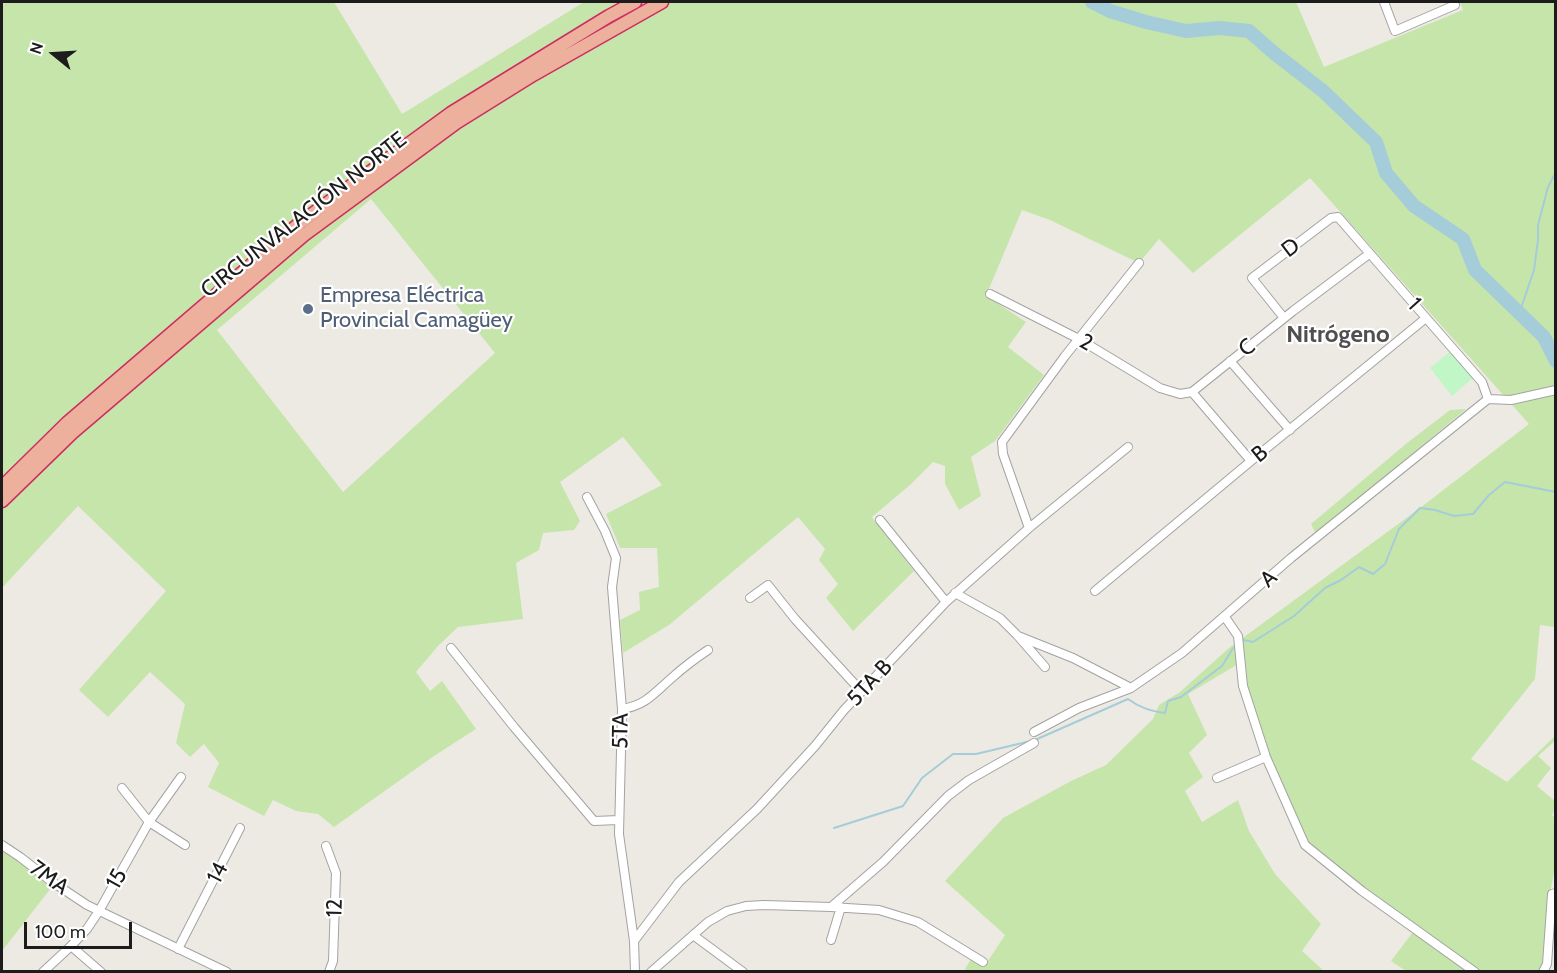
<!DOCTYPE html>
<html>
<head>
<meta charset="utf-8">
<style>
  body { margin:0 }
  #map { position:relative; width:1557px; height:973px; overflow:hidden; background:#edeae3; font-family:Cabin,sans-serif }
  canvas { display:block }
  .frame { position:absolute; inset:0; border:3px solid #1c1c1c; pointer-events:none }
  .north { position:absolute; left:24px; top:24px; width:60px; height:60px; -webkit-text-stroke:4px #fff; paint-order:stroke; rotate:288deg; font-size:16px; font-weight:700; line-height:24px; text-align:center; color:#1c1c1c }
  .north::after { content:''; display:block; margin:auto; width:21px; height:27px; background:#1c1c1c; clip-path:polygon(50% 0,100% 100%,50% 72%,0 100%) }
  .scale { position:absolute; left:24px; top:922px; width:108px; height:27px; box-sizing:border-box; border:3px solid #1c1c1c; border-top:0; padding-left:8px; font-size:18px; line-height:21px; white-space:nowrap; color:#1c1c1c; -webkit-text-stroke:4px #fff; paint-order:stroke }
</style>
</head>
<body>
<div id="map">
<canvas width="1557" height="973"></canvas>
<div class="frame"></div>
<div class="north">N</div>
<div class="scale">100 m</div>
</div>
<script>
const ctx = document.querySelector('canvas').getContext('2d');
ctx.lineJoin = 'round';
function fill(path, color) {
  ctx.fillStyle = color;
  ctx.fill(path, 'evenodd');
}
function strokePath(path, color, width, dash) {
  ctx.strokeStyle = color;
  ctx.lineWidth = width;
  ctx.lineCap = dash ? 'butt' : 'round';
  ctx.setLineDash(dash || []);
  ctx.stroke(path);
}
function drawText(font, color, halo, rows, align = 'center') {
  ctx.font = font + ' Cabin,sans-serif';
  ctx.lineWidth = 4.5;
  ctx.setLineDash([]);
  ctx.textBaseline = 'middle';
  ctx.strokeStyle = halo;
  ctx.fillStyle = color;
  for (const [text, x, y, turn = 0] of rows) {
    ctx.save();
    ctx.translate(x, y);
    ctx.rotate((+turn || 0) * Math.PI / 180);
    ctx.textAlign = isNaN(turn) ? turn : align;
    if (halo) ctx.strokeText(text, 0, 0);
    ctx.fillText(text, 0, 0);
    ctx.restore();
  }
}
const grass = new Path2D(`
  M2,2H334L402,114L584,2H1296L1324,67L1463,10L1460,2H1555L1556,303L1554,316L1556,318L1555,627L1540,625L1535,679L1471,759L1507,782L1555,736V741L1538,756L1551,768L1537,786L1556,802L1555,809L1552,815L1555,818V867L1549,899L1543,971H1406L1391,961L1416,928L1307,846L1266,757L1238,664L1188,694L1207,735L1189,753L1203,777L1185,791L1202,822L1238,800L1249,831L1275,874L1321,924L1302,951L1324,971H964L972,957L986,964L1005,935L945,881L1003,818L1071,781L1106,765L1153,719L1159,705L1180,692L1229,648L1420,508L1529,424L1310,178L1193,273L1159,239L1139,263L1050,220L1022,210L986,296L1026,322L1008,347L1044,375L995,441L971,457L981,496L959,510L945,484V466L933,462L910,485L872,517L914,571L853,631L826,598L838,584L819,560L825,549L798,517L669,625L623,653L620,620L640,610L639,592L659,587L657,548H620L606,514L662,485L623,437L560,482L580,521L574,530L543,533L539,550L516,563L523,619L458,627L438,646L416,672L430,691L442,681L476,729L434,756L334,827L318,814L296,811L273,800L264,816L208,787L219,763L204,744L190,757L176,743L185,704L150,672L108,717L79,690L166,591L78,506L2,588ZM371,199L495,353L343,492L217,330Z
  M1466,409L1316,534L1311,524L1407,443L1450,410Z
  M2,847L51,888L2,951Z`);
const park = new Path2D(`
  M1452,350L1474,377L1452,396L1430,368Z`);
const stream = new Path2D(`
  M1519,314L1534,270L1538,240V225L1548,187L1556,172
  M1243,640L1253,642L1294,616L1325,588L1341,580L1359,567L1373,574L1385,564L1399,529L1420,508L1435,510L1454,516L1473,514L1489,495L1505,482L1556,492
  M834,828L903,806L922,778L953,754H976L1035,740L1128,699C1140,708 1151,711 1165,713L1168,701L1181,697L1222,666L1233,648`);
const river = new Path2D(`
  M1092,2L1110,11L1146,22L1186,31L1220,28L1249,31L1274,53L1323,91L1376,142L1386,173L1414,206L1463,239L1475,270L1544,337L1556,361`);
const minor = new Path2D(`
  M1384,2L1395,31L1455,5L1453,2
  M990,294L1079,339L1160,388L1180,394L1192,392L1293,311L1369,254
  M1284,318L1252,278L1331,218L1338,217L1482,382L1488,399
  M1230,361L1290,430
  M1192,392L1251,461
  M1488,399L1511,400L1556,390
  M587,497L605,531L616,558L612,587L622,709L619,834L634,941L635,972
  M880,520L946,602
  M1029,528L1003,454L1002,442L1065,356L1139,263
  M1095,591L1251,461L1426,318
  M955,593L1000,618L1018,636L1045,667
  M750,598L768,585L795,619L861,691
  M1225,617L1238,636L1243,686L1266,757L1305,845L1362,891L1475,972
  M1018,636L1073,658L1131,688
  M451,648L514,727L594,821L619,820
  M622,709C647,705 655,692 674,676C684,667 696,658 708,650
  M1034,732L1079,708L1131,688L1182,653L1291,558L1488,399
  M1217,778L1266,757
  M122,788L149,822L185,845
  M2,845L20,857L51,881L87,905L227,972
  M326,846L336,873L333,961L329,972
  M831,907L879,910L918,922L983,962
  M693,935L743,972
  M831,940L841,907
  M634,941L679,882L757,809L815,746L844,710L946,602L1029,528L1128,447
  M71,946L101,972
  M178,949L240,828
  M43,972L71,946L87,929L99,911L149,822L181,777
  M651,972L708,922L727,911L746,906L764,905L831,907L883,862L948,796L969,780L1034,743
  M1543,972L1547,964L1552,894L1556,893`);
const trunk = new Path2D(`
  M2,487L67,423L300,223L451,113L609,16L635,2
  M2,501L72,433L304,235L456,123L533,75L662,2`);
const markers = [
  [308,309,6,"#5c6f8a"]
];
const streetNames = [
  ["CIRCUNVALACIÓN NORTE",304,215,-38],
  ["D",1291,248,-37],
  ["1",1414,304,48],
  ["2",1086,343,29],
  ["C",1247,348,-38],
  ["B",1260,454,-39],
  ["A",1269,579,-42],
  ["5TA B",870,683,-47],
  ["5TA",621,731,-89],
  ["14",218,873,-63],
  ["7MA",49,878,36],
  ["15",117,879,-61],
  ["12",335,908,-88]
];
const serviceNames = [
  ["Empresa Eléctrica",320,296],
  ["Provincial Camagüey",320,321]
];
const neighbourhoodNames = [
  ["Nitrógeno",1338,335]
];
fill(grass, '#c6e5ab');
fill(park, '#c1f6c6');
strokePath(stream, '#a5ccd9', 2);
strokePath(river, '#a5ccd9', 14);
strokePath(minor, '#a3a3a3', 10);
strokePath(trunk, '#ce2d61', 15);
strokePath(minor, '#fff', 8);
strokePath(trunk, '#ecb09d', 12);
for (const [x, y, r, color] of markers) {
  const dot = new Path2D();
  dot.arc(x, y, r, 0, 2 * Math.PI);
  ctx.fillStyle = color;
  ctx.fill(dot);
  strokePath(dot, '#fff', 2);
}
drawText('22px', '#1c1c1c', '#fff', streetNames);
drawText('22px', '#4e5e75', '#fff', serviceNames, 'left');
drawText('bold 24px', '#4f4f4f', '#fff', neighbourhoodNames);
</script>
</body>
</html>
